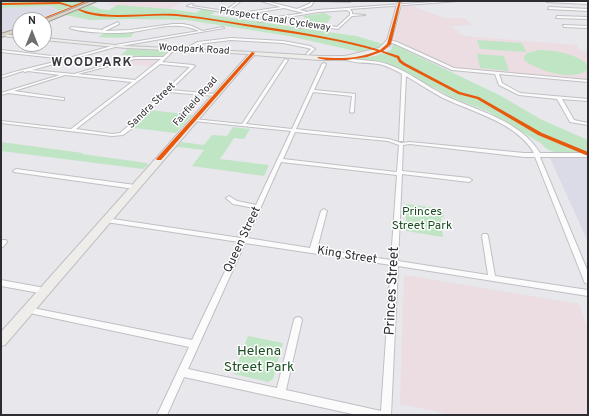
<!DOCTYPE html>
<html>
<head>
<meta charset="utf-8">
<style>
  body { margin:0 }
  #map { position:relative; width:589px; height:416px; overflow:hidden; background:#e7e7ec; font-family:Overpass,sans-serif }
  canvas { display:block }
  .frame { position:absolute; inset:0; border:2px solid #2c2c31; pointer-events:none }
  .north { position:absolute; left:12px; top:12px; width:40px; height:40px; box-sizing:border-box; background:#fff; border:1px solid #ababad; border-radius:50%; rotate:0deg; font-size:11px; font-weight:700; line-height:16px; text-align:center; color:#2c2c31 }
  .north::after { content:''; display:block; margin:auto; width:14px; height:18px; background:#6d6d72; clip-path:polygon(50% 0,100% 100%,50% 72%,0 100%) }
</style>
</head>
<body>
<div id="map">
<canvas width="589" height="416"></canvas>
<div class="frame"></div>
<div class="north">N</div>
</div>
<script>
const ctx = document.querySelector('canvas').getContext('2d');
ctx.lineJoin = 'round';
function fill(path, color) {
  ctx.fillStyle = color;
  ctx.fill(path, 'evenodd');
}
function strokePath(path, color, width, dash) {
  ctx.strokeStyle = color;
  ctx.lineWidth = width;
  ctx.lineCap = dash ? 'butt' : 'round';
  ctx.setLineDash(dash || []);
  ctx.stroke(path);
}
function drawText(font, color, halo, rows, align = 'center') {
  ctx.font = font + ' Overpass,sans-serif';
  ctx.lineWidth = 3;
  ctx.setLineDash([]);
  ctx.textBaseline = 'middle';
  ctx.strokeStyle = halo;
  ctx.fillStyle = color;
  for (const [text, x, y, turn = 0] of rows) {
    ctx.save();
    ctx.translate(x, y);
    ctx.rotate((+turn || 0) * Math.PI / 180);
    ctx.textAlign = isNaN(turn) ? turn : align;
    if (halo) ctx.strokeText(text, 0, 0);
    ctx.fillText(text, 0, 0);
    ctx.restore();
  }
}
const commercial = new Path2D(`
  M115,1H184L170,9L106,5Z
  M410,5L444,18H464L473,25L452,26L463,36L576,45L581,51H588V80L465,69L450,66L394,39L403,6Z
  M139,59L156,60L158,61L153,65L149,66L124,64Z
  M404,275L579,304L588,330V415H454L400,404Z`);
const built = new Path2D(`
  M52,6L59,11L36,20H20V26L1,33V8Z
  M550,158H588V242Z`);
const green = new Path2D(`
  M1,1H80L83,2L59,11L52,6L1,8Z
  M90,5L100,9L109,10L117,5L171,9L196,13L202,9L216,11L211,15L356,36L383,44L378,49L364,53L289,36L187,20L132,19L90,20L65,15Z
  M325,13L332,17L325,25L312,23L303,16Z
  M135,31L131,37C120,38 109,38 98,37L107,32L121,33Z
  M477,40L522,43L526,52L480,49Z
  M393,44L501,96L542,120L588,140V153C575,153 550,157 542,144L489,112L451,97L399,69L383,62L352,59L375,56L391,50Z
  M128,49L166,51H167L161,57L121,55Z
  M539,50C555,50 572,53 586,63L588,69C575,83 536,70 524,60V57L527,53Z
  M477,54L504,56L509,71L480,68Z
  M150,110L192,115L176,133L134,128Z
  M233,127L250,129L244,139L234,138L220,159L269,165L264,176L192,166L204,150L179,147L176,148L181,142L204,145L212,135L227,136Z
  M1,142L83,153L82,154L147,163L148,165L143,169L1,151Z
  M406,204L443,209L444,217H441L443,237L406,231Z
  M248,336L283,343L273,379L268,382L234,374Z`);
const minor = new Path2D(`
  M238,1H241L228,11L241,13L281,7L261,1H265L297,9L309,4L312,1H314L311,6L299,10L305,11V12L318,10L447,1H459L350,9L352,12V14L365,15L352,16L338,29L312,25L299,28L298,27L312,23L337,27L350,15V12L347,10L318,12L259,22L258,20L304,13L284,8L241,15L187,6L192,4L193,5L192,6L225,11Z
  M316,1H351L350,2Z
  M546,1L588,2V4L547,2Z
  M549,7L588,9V11L548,9Z
  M557,16L588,17V19L556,18Z
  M118,22L119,24L105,31L130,30L173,24H183L192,26L202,31L223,27L224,28L115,47L32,70L74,74L135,57H163L173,48H174V50L162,62L193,65L195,66L170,90L215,94H216V96L168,92L130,130L123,135L112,136L1,123V121L71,129L132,82L65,75L14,91L63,98H64V100L8,93L1,95V93L60,75L28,71L25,72L23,71L1,78V76C22,69 44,65 65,59L1,52V50L69,58L115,45L199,31C177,20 154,29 132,32C118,34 82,33 70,28L71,27L103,30V29ZM135,59H161L135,80L78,74ZM160,64L190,67L126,128L120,133L112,134L76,129Z
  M563,25L588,26V28L564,27Z
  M231,38L283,41L310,46L315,49L308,55L306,54L311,49L308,48L283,43L231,40L199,44L185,51L182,50L198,42Z
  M389,40L397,42L454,68L588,80V82L499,74L502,83L520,93L588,99V101L562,99L574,120L588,123V125L570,122L557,99L519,95L499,85L495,74L452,70L395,44L388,42Z
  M345,57C360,62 373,59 387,64C408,71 425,85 444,95C477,111 520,120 540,153H588V157H540L588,272V284L585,283L584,281L535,157H524L410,144L403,145L402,171L469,178L472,180L469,182L402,174L398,261L488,275L482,236L483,234H487L488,236L495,276L588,290V296L398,266L391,415H357L184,377L167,415H157L189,347L25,312L24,310L25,308L28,307L192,340L239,242L106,222L103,220L106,218L241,238L254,208L233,204L226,198L229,196L237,201L256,205L291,131L194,121L192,120L194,119L242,124L285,59L288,60L246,124L292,129L322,64L324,63L326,64L314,90L355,94L354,112L352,113L350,112L352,96L313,92L296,129L389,139L401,143L410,142L524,153H534C517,123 473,112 443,98C430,91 418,83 406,76L403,140V141H399L402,74C395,70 387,66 379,64C367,62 355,64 344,59L343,58ZM295,132L388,141L399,145L397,171L396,172L283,159ZM281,162L397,175L391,260L317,249L327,211L324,209L321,211L310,248L247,238ZM245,243L391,265L381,411L286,390L302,320L301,318L298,317L295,318L294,320L277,388L188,369Z
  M16,169L135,185L138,187L135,189L14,172L13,171Z
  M2,240H6L7,242L3,247H1Z
  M1,280L45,288L48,289L49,291L48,293L45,294L1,286Z`);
const secondary = new Path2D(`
  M398,1H402L390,46L386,47L383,50L345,60H319L254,55L5,345L1,346V332L249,54L126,48L44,40V38L126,46L253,52L319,56H345L379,48L387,40Z
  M5,34L20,36V38L3,36Z`);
const trunk = new Path2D(`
  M92,1H97L44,23V20Z
  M20,28V31L1,37V34Z`);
const cycleway = new Path2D(`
  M85,1H88L41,20H38L71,7L60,4L1,5V3L60,2L72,6Z
  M399,1H401L391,44L383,51L399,56L401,60L405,63L460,92L479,97L542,133L588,152V156L538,135L477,99L458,94L403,65L399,62L397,58L381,52L367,57L346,60H326L317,58L319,57C338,59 360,59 377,51C342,41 306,35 270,30C239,25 208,19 177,16C149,13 102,23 78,10L79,9C110,20 144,12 176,14C206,17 236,23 266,27C305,33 343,39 380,50L387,44Z
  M252,52L255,53L161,160H157L156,159L157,158Z`);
const farStreetnames = [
  ["Prospect Canal Cycleway",275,20,9],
  ["Woodpark Road",194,50,3],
  ["Fairfield Road",196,102,-49],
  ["Sandra Street",152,106,-44]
];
const parkNames = [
  ["Princes",422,213],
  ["Street Park",422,227]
];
const streetNames = [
  ["Queen Street",243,240,-65],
  ["King Street",347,256,9]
];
const farDistrictnames = [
  ["WOODPARK",92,63]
];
const nearStreetnames = [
  ["Princes Street",393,291,-87]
];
const nearParknames = [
  ["Helena",259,352],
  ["Street Park",259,368]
];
fill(commercial, '#ebdde1');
fill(built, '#dadbe6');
fill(green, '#c0e5c4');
strokePath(minor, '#c0c0c4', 2);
strokePath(secondary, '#c0c0c4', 2);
strokePath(trunk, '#a29a8f', 2);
fill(minor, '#fbfbfc');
fill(secondary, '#efedea');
fill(trunk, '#dcd5cc');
fill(cycleway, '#e8590c');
drawText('10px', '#2c2c31', '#fff', farStreetnames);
drawText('12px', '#1b4d22', '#fff', parkNames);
drawText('12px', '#2c2c31', '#fff', streetNames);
ctx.letterSpacing = '1px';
drawText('bold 13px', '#383840', '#fff', farDistrictnames);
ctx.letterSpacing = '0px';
drawText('14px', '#2c2c31', '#fff', nearStreetnames);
drawText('14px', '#1b4d22', '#fff', nearParknames);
</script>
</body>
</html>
